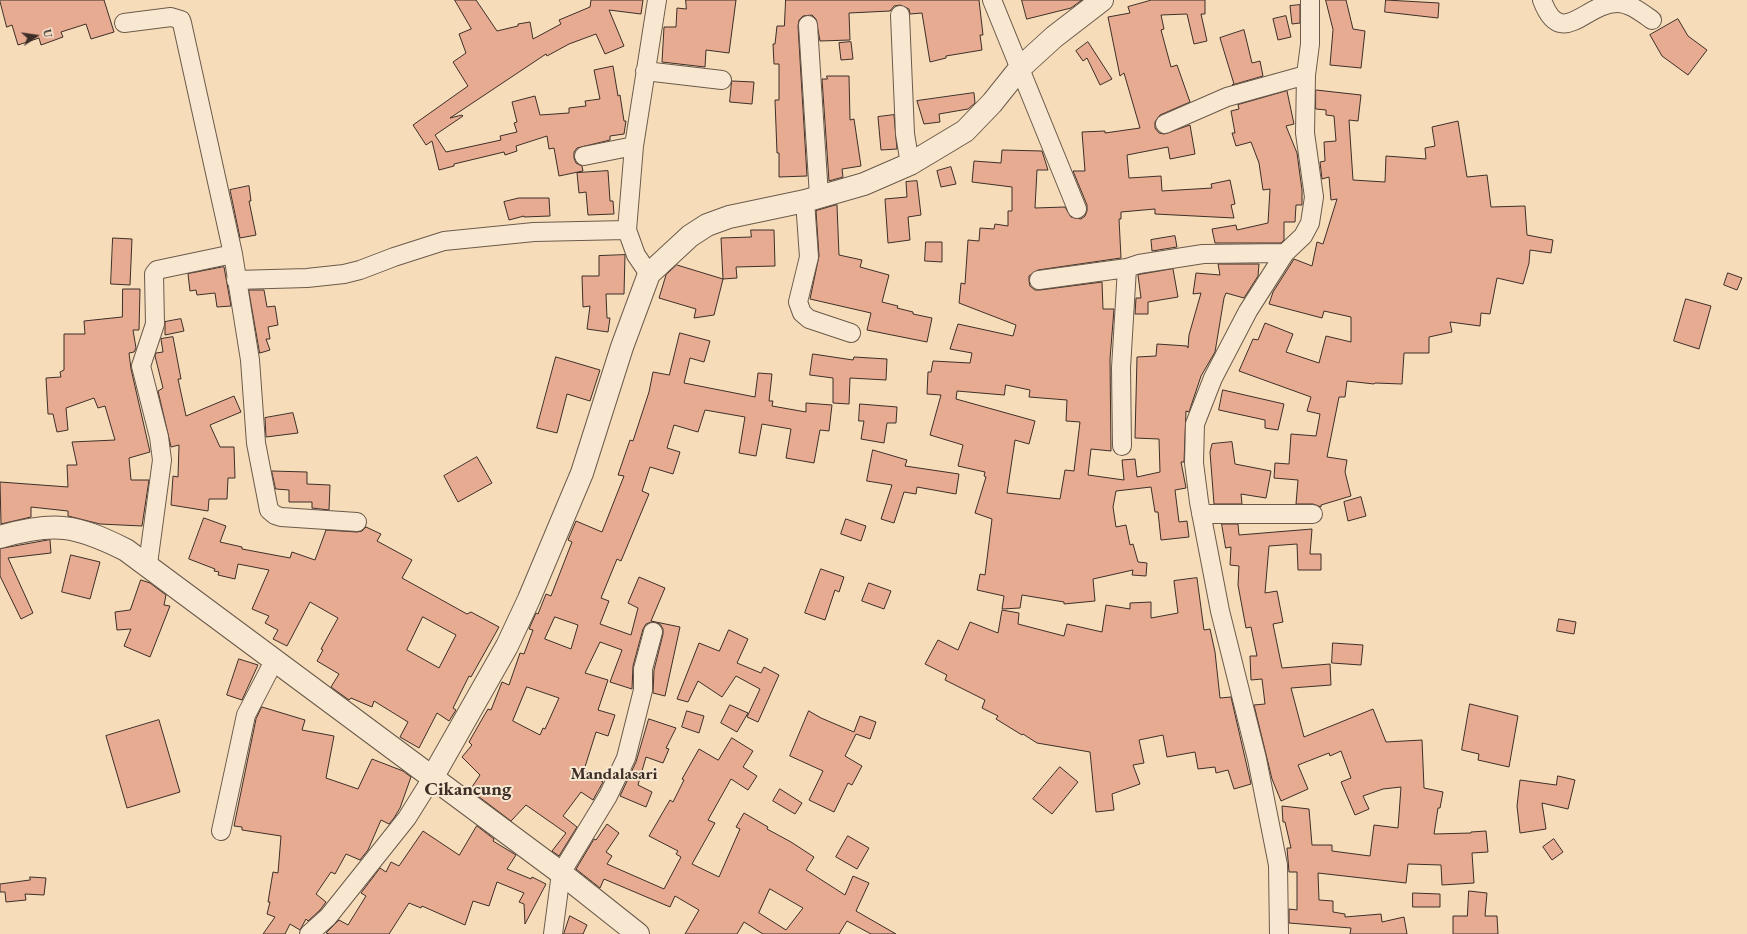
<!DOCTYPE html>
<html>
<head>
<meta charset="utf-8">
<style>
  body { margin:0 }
  #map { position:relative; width:1747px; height:934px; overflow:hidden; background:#f6dcb8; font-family:"EB Garamond",serif }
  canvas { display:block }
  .north { position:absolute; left:16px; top:16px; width:40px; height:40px; -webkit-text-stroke:3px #f9e8d1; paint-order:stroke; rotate:77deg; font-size:11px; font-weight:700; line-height:16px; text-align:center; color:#3d2f28 }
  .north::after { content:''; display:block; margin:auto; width:14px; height:18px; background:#3d2f28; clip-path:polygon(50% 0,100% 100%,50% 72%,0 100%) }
</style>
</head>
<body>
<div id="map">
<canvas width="1747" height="934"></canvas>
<div class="north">U</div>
</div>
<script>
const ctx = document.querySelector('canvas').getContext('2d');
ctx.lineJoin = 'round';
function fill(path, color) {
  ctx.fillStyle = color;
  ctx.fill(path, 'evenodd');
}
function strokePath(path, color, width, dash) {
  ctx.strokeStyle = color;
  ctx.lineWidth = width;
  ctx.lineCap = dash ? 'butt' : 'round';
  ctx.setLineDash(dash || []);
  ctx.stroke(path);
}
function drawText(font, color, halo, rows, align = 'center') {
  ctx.font = font + ' "EB Garamond",serif';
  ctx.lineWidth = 4;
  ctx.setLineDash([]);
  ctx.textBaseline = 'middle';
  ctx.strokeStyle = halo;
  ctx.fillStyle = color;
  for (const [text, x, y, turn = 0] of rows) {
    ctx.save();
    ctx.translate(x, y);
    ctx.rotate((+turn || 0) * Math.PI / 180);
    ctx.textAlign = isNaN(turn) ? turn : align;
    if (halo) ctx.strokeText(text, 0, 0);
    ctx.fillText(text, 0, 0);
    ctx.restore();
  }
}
const building = new Path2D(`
  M0,0H104L114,32L91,39L86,24L61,32L63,37L41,45L39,38L18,45L12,25L7,27Z
  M455,0H476L497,31L518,26V24L530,22L533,39L561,24L559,20L590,7L591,0H643L641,14L609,10L624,46L605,54L596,34L569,44L547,56L546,54L450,118L462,115L463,116L435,135L446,152L501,140L500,136L517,132L514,123L517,122L512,102L535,96L540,115L569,113V108L586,106L585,101L600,99L594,70L613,66L618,96L620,95L624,121H626L624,134L610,136V140L577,148L574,152V158L576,163L582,166L583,171L559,176L554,148L549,149L547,136L516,146L517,151L505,155L504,152L454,164V166L439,170L432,141L426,145L413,125L468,86L453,62L466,53L459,34L471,29Z
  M686,0H736L729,53L706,50L705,67L662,62L664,27H676L677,8L686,9Z
  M786,0H979L983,35H980L982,50L946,56V58L930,62L922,13L910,14L909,9L900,5L894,6L890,11L849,13L850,40L820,41L816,19L812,15L803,16L799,20L798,26L807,176L779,177V153H777L775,100H779V64H774L773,44H775L777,26H784Z
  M1022,0H1082L1071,8L1027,19Z
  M1152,0H1205V14H1201L1207,41L1194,44L1187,14L1161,15L1164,29L1161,30L1171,67L1177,65L1190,102L1160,115L1155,122V128L1159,133L1164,134L1190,125L1195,154L1170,159L1168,147L1127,155L1129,178L1161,176L1162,191L1212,188L1211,184L1230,180L1235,204L1231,205L1234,218L1155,214V209L1121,212V219H1119L1121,258L1038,270L1029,276V281L1030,286L1035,290H1040L1102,282L1103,309H1114L1110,359L1111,451L1091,449L1088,475L1124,480L1122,460L1135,459L1137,477L1160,472L1159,439L1135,438L1137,357L1156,356L1157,344L1187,346L1188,348L1189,335L1201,293L1193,294L1196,273L1220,275L1218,264H1259L1258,276L1244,298L1226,293L1224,298L1215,352L1201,376L1189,412L1186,411L1184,462H1181L1186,488L1175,490L1179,522L1187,521L1189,537L1161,540L1158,512H1155L1151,487L1116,491L1113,507L1116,527L1126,525L1130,545L1133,544L1138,562L1147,563L1146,576L1132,575L1133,570L1093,579L1095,601L1064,604V602L1022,595L1020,608L1002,609L1004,596L977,590L980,574L985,575L992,519L975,513L986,477L984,476L985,472L958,466L963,445L930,435L941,395L927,394L928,372H931L933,361L970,363L972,353L950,349L958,324L1013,336L1016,325L959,303L961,283L965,284L968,240L979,241L980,228L994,229L995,224L1008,226V211H1012V187L972,182L974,161L1001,163L1002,150L1042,151L1048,170H1037L1035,208L1065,207L1071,217L1081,219L1085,216L1087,211V205L1073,171H1085L1082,132L1105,131V133L1140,128L1124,73L1120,76L1108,17L1130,13L1128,7ZM1006,385L1030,390L1029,397L1067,400L1066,421L1080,422L1074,471L1065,470L1060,499L1007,493L1015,440L1029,444L1035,421L956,399L957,391L1004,395Z
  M1326,0H1346L1353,29L1365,31L1361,68L1330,65L1333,30Z
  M1386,0L1439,3L1438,18L1385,12Z
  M1300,5V23L1292,24L1290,6Z
  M1286,16L1291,37L1278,40L1273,19Z
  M1678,19L1688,36L1707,50L1688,75L1662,56L1650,35Z
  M1244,30L1252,63L1260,61L1263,76L1232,85L1234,84L1220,38Z
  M851,42L853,59L841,60L839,43Z
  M1088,42L1112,79L1100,85L1087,58L1083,61L1076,51Z
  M827,76H849L850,120L854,119L861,166L842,169L843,177L829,181L822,79H827Z
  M732,81L754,82L752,104L730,102Z
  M1316,90L1361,95L1358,121L1349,120L1353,180L1385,182L1386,156L1426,159L1425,148L1435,146L1432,127L1458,121L1467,177L1487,175L1491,207L1525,206L1527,235L1553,240L1551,253L1530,250L1529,263L1523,284L1497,278L1490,314L1481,313L1480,326L1450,322L1452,332L1429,337V353H1404L1402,384L1375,383L1374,384L1347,381L1345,397H1339L1327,457L1347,460L1345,472L1351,496L1321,505V507L1313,504H1296L1298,480L1274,478L1275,463L1289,464L1291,434L1316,436L1320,414L1307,411L1311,397L1239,371L1253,339L1258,340L1265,323L1293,334L1286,352L1319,363L1326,336L1351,342V317L1324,311L1322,318L1269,304L1273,292L1294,259L1312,266L1317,242L1323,244L1337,199L1331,200L1329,177L1322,179L1320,162L1325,161L1324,142L1336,141L1334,116L1326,115V110L1316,109Z
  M1287,91L1294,124L1286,126L1297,153L1302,190V205H1296L1295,222H1284V240L1281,243H1215L1212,229L1236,225L1237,230L1268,223L1270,189L1263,190L1259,163L1251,142L1236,146L1232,133H1235L1231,111L1239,109L1238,105Z
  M974,93L975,103L968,109L939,114L940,122L924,124L917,101Z
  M894,115L897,149L881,150L878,117Z
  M951,167L956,184L941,187L937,171Z
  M608,171L610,201H613L614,214L588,215L586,192L579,193L577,173Z
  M917,181L921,215L908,217L910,240L888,243L885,199L907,197L906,182Z
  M249,186L251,201H249L256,235L240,238L230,190Z
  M519,198H549L550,216L524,217V216L509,220L504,202Z
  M837,205L839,255L862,260L860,267L889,275L882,302L898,306L897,308L913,312V314L932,318L927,342L867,330L871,313L810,299L819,256L816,211Z
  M751,230H774L775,266L736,267L737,278L723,279L721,238L751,237Z
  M1175,236L1177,247L1152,251L1151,240Z
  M113,238L132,239L130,285L111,284Z
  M926,242H942V262L925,261Z
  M625,255L624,294H606L607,318H610L608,332L587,329L590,306L583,307L582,276H599V256Z
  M677,265L723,279L714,315L694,318L696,309L659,298L666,275Z
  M224,267L231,306L217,307L215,293L197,295L196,290L190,291L188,274Z
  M1173,269L1178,297L1148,302V314H1135L1136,298H1141L1138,275Z
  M1728,273L1742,278L1737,290L1724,285Z
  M123,289H140L139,330H133L136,348L134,352L129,353L131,369L150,452L129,458L131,480H149L142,526L100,524L68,516V511L31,507V517L1,524L0,482L68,487L67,465H77L72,442L115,440L105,406L98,408L94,398L66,408L68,430L57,432L53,414H48L46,378L61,377L60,372L64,370V334H85L84,321L122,317Z
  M249,290H264L267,307L275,306L278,325L268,327L270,339H266L270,350L260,353Z
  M1686,299L1711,306L1699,349L1674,341Z
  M181,319L184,331L165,335V322Z
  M680,333L710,341L704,362L690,358L684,383L755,397L758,373L772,374L769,401H773L772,406L806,412V403L832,405L829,431L820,430L814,463L786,458L791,429L762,424L756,456L739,453L745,417L705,410L698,432L674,425L667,448L680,452L673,474L650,467L642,491L649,494L621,561L617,559L601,598L609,601L600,624L631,635L638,608L628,603L639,577L665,588L651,621L680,627L665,696L653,693L654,670L663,634V629L660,624L651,622L646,624L643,629L633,666L632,689L610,682L622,650L600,642L585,673L608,680L598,710L615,715L608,736L596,732L584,770L603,782L593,800L581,792L563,816L577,827L559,856L552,851L566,833L526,805L511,821L470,790L480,775L462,757L472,745L469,742L481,721L488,709L491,710L502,682L509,685L520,653L524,654L533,630L529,629L536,613L538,614L546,594L551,596L572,542L568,540L576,521L602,532L624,476L618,475L630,440L633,441L649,392L653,372L669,375ZM555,617L578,625L571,649L545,639ZM527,687L559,698L545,729L543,728L540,735L513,721Z
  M173,337L181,379H178L186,416L234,396L241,412L210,425L220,447H234L235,478H228L227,499H209L208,511L171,505L173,476L178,477L179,445L171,447L158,391L163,388L155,356L156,353L163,352L161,339Z
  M813,354L853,360L854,357L887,359L886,380L850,378L849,404L833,403V378L810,375Z
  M556,357L600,370L590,401L567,394L557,433L537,428Z
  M1223,390L1284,404L1278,430L1265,428V420L1219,410Z
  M860,404L897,407L896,423H887L884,443L861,439L864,421H859Z
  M293,413L298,433L266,437L265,418Z
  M1232,442L1235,464L1271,471L1266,498L1241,494L1242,504H1214L1210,452L1212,444Z
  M873,450L907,460L905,466L959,474L956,494L917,487L916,494L904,492L894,523L881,519L892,485L867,481Z
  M477,457L492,483L458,502L444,476Z
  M272,471L307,472V484L330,485L329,510L312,508V502H289V490L276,489Z
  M1361,497L1366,516L1348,521L1344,502Z
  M204,518L226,526L220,542L242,547V549L290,558L292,552L315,560L326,530L357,532L362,531L366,527L381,534L377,541L412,560L402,578L467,614L471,612L499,627L471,677L469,676L453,708L456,710L449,721L437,713L419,748L400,737L408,722L374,701L372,707L351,698L349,700L331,687L339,674L317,661L323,650L321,649L338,618L310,602L287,646L273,639L278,630L265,623L269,616L252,609L269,570L238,564L235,579L218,575L219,572L214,571L215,569L189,559ZM423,617L456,635L439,668L407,650Z
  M846,519L866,526L861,541L841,534Z
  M1222,524H1238L1239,535L1312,529L1310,554H1321V570H1298L1297,544L1269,546L1265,593L1277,591L1283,622L1273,624L1282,668L1330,664L1331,685L1291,688L1304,737L1373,709L1386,742L1422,740L1424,788L1443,792L1440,808H1438L1434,834L1471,833V832L1486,831L1488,852L1472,853L1474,883L1442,885L1441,865L1408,864L1406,883L1318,873L1319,900L1333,901V912L1345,914V917L1381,914L1382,922L1404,917L1407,934H1350L1351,928L1289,923V909L1297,910V872H1289L1287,848H1291L1285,822H1283L1282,806L1309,809L1312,845H1332V851L1370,856L1374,825L1398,828L1401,787L1383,789L1363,796L1369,809L1355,815L1341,782L1351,778L1341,751L1330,756L1329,753L1298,765L1308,789L1281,801L1272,779L1254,705L1265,704L1262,679L1251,680L1250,656H1257L1251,627L1246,628L1238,585L1239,566L1230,565L1231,547L1226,548Z
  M50,540L51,553L8,558L33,613L21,619L0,576V549Z
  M71,555L100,562L90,599L62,592Z
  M821,569L844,577L839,592L835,590L825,620L805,613Z
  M1197,578L1204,630L1210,629L1215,652L1220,698L1231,697L1251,784L1234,789L1228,770L1216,773L1215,767L1198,769L1195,752L1167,757L1163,735L1139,740L1144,763L1133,765L1140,784L1112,794L1114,810L1096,812L1090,752L1037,743L1023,734L1022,735L996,719L998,716L982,708L985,700L945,680L947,675L925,664L938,640L958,650L970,622L998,633L1002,610L1019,613L1018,624L1064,636L1067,624L1102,632L1106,605L1130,609V603L1151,602V618L1178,613L1174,581Z
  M141,580L150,583L166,595L164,605L170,606L150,657L124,646L131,629L117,630L115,612L130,610Z
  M869,583L891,591L884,609L862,601Z
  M1559,619L1576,622L1574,634L1557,631Z
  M729,630L748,639L737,663L761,673L764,667L779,675L758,722L747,717L760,689L736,676L722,697L698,681L688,702L677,699L699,643L719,651Z
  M1333,643L1363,645L1361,665L1332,663Z
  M239,659L258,665L242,700L227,695Z
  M1470,704L1518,716L1509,767L1478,760L1479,754L1462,750Z
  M730,705L748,713L737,732L721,723Z
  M262,707L305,720L302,730L334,736L326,778L358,789L372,759L403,771L411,777L400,808L394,818L389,824L381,820L368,850L360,860L346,854L335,874L331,872L316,894L326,902L320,910L308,921L306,919L300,930L290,924L285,934H263L275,917L267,914L270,902H268L273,872L278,873L281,836L242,830V827L234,826L256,719Z
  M687,711L704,716L699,733L682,727Z
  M809,711L821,718L854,732L860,716L876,722L870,739L856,734L845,756L862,766L852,785L848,783L834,812L809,800L823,771L790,756Z
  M649,719L676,728L666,748L669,749L663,763L646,757L638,785L652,792L646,807L620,796L636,762Z
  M159,720L180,792L127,808L106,736Z
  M732,738L753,751L743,767L757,776L748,790L731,779L708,820L715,823L692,864L719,877L740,829L736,827L744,813L768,827L767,829L791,842L814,857L806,870L845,895L853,876L869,883L856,911L896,934H871L847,921L839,934H763L744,922L737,934H685L699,910L675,896L670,907L604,879L600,888L576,869L594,839L596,840L607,824L619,833L606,852L612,856L607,864L664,889L681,857L676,854L678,851L649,836L670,800L673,802L684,780L682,779L699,749L718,760ZM770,889L803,908L786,930L759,913Z
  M1060,767L1078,782L1052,814L1033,799Z
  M1558,776L1575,780L1568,809L1542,803L1546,829L1520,833L1517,806L1520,780L1556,785Z
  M780,789L802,803L795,814L773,801Z
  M477,826L494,839L493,841L516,855L507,869L531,879L532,877L546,884L525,924L524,904L519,902L524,893L497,882L489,906L473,901L465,925L422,906L421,908L409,903L389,934H329L326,933L339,920L348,925L366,896L361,893L380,868L386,872L391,862L399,866L423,831L459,855Z
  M848,836L869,848L857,869L836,857Z
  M1554,839L1563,852L1552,860L1543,847Z
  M30,877L46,878L44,895L25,894L26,900L6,902L5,892H0V884L30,880Z
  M1469,891L1487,893L1485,916H1497L1498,934H1453V916H1467Z
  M1413,893L1440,894V907H1413Z
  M570,916L587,925L583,934H564Z`);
const minor = new Path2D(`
  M992,0L1077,209
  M1542,0C1561,51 1585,3 1617,3C1630,3 1642,13 1652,20
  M900,15L905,134L910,164
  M124,23L171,17L181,20L182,23L233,254L250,360L256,443L269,510L275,515L281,517L357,522
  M808,25L819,196
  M645,71L722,80
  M1165,124L1227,97L1306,75
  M584,156L634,146
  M805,201L809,257L798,302L802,313L809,319L851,333
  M649,274L636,255L627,230L634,146L657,0
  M236,280L307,278L344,274L360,270L394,257L444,241L534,232L627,230
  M1039,280L1127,268
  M1122,446L1121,368L1127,268L1139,264L1203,254L1285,253
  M1201,514H1313
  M148,564L162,460L159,437L141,366L155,324L154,274L157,270L233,254
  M221,831L246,715L274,661
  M309,934L328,917L407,818L432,778
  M553,934L561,873L608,796L626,758L643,690V669L653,632
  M1279,934L1278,865L1257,759L1220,611L1199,502L1194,463L1195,424L1213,378L1248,311L1285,253L1303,236L1310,223L1314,197L1305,133L1306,75L1310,44V0`);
const tertiary = new Path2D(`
  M0,537C55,521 76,525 126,550L561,873L638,934
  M432,778L507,646L529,599L582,473L622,347L649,274L690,236L707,225L729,217L805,201L864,184L910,164L965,131L992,103L1020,68L1054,37L1102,0`);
const quarterNames = [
  ["Mandalasari",614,774]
];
const districtNames = [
  ["Cikancung",468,790]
];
fill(building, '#e7ab91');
strokePath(building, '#3d2f28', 1);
strokePath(minor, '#6b5a4c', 20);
strokePath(tertiary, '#6b5a4c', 24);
strokePath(minor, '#f9e8d1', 18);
strokePath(tertiary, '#f9e8d1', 22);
drawText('bold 17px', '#3d2f28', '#f9e8d1', quarterNames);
drawText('bold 19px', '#3d2f28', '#f9e8d1', districtNames);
</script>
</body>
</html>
